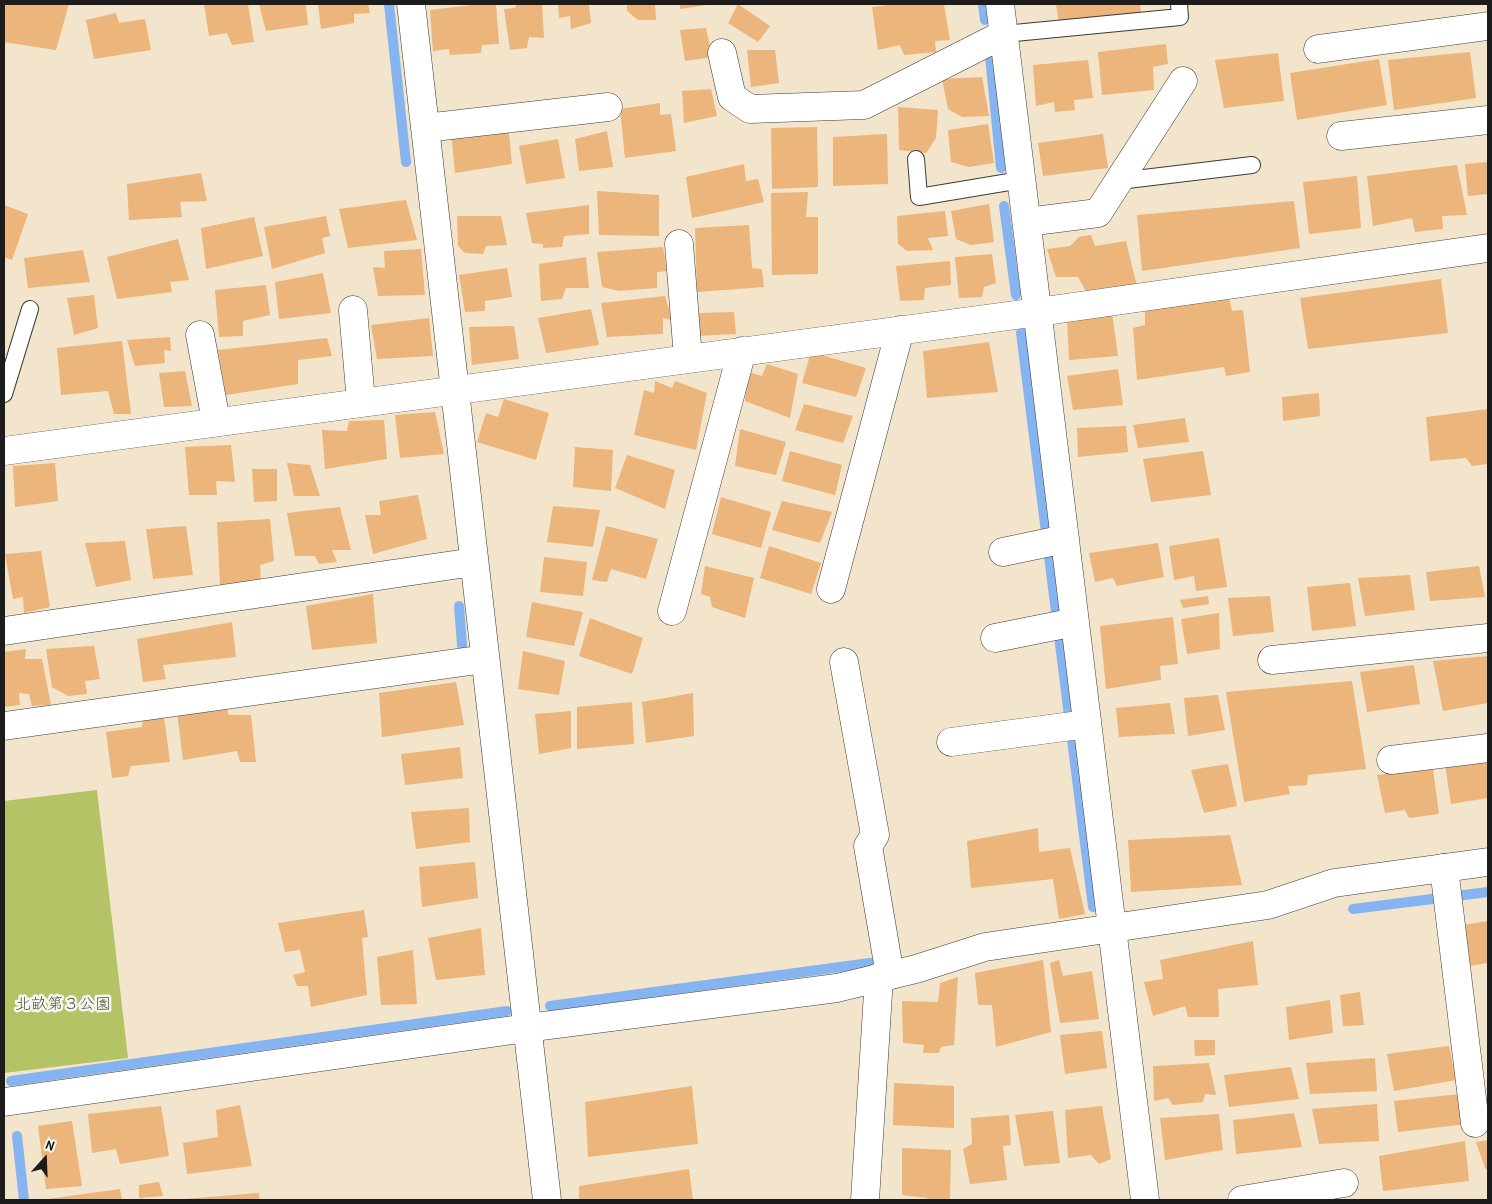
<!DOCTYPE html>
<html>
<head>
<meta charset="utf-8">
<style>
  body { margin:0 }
  #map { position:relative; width:1492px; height:1204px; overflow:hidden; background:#f3e4cc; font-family:"Patrick Hand",sans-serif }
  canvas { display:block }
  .frame { position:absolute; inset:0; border:5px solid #1c1c1c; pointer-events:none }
  .north { position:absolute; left:20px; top:1134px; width:50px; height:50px; -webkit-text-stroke:4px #f6f6f2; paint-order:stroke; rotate:20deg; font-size:14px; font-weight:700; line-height:20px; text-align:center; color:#1c1c1c }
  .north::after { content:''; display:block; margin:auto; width:18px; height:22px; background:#1c1c1c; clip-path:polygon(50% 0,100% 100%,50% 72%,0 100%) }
</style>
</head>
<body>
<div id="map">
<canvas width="1492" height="1204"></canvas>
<div class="frame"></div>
<div class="north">N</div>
</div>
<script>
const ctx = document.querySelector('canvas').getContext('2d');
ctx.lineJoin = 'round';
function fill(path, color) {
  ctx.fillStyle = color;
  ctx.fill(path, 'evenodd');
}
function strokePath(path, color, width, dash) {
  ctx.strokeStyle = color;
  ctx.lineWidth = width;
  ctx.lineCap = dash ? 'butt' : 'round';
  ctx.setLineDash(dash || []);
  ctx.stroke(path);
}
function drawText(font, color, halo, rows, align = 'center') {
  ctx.font = font + ' "Patrick Hand","Klee One",sans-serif';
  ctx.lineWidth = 5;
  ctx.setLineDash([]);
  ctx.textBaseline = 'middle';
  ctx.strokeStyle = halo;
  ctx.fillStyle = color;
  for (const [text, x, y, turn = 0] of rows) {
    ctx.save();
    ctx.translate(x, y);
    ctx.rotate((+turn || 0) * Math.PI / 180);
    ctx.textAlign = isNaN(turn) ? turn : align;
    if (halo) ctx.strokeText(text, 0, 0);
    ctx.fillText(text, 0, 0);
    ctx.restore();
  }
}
const green = new Path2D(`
  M97,790L128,1058L4,1073V801Z`);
const stream = new Path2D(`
  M389,4L406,162
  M983,4L985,20
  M990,56L1001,168
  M1004,206L1016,295
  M1021,333L1093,907
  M459,606L462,645
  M1353,909L1488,892
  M550,1006L870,963
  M11,1081L507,1011
  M17,1136L24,1200`);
const building = new Path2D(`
  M4,4H69L56,50L4,42Z
  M204,4H248L254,42L232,45L227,33L209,36Z
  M259,4H306L308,25L266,31Z
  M318,4H368L370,13L354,14V23L321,29Z
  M480,4H496L499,44L482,45L481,53L450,55L449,49L433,51L430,10Z
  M517,4H542L544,38L529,37L527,48L510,50L504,9L515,8Z
  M558,4H589L591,23L571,29L570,16L559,18Z
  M627,4H655L656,20H638L627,11Z
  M680,4H707V5L680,9Z
  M738,4L770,26L758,42L728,23Z
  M896,4H944L950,40L935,41L936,52L904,55L900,45L878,50L872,7Z
  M1056,4H1140L1141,13L1059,24Z
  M116,13L119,23L145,19L151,50L94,59L86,20Z
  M706,28L712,57L685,61L680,30Z
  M1166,44L1168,64L1153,67L1154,90L1102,95L1098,52Z
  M747,50H775L779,83L751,87Z
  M1470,52L1476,98L1394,110L1388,60Z
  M1278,53L1284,101L1224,108L1215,60Z
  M1379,59L1387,105L1297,120L1290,73Z
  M1088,60L1093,98L1074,100L1075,110L1055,112L1054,102L1036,106L1033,65Z
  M982,77L989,116L962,117L948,109L942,79Z
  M711,89L717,116L684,123L682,91Z
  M660,103V115L671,114L676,151L625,158L620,109Z
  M898,107L938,110L936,138L926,153L899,150Z
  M508,124L512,164L455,173L451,131Z
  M988,124L994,163L969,167L951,162L948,130Z
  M817,127L818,187L772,189L771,128Z
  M607,131L613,167L579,171L575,139Z
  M887,134L888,184L833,186V137Z
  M1103,134L1108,168L1043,176L1038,143Z
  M558,139L565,178L526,184L519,146Z
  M1488,162V194L1468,196L1465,164Z
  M744,164L746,181L758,179L764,202L692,218L686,177Z
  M1457,165L1467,215L1442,216L1443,229L1415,232L1412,218L1373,226L1367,176Z
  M201,173L207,201L180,202L182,217L129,220L127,184Z
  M1357,176L1361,228L1309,234L1303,182Z
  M597,191L659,195V236L599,235Z
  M808,192L806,217H818V274L772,275L771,193Z
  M406,200L417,240L348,248L339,209Z
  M1294,201L1300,248L1142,271L1137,215Z
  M989,204L994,242L971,245L956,239L951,211Z
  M4,205L28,214L12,260L4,257Z
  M589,205V234L564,236L562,247L543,248V244L532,243L526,213Z
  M945,211L948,236L928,238L933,250L907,251L898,244L897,216Z
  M326,216L330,236L322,238L325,253L272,269L264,227Z
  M457,216H501L507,245L486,246L483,254L465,253L458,246Z
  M254,217L263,256L206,269L201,228Z
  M749,225L752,268L762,269L764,287L697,292L695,228Z
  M1091,235L1095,246L1126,241L1137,287L1088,295L1078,277H1056L1047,249L1070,246L1079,237Z
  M178,239L189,280L170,282L172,292L117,299L107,257Z
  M663,247L667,271L657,272V288L619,291L602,287L597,252Z
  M421,249L425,295L378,296L373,267L385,268L384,251Z
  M83,250L90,282L28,288L24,258Z
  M992,254L996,283L984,287L982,297L959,298L955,257Z
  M586,257L589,288H566L562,299L541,301L539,264Z
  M950,261L951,285L925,288L924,300L900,301L896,266Z
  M507,268L512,297L485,301V311L465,312L459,275Z
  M323,273L331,313L279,319L275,282Z
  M1441,279L1448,333L1308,349L1300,298Z
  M266,285L270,315L243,321V336L219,337L215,290Z
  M94,295L98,328L74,335L67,298Z
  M665,296L672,320L663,318V334L607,337L601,303Z
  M1229,297L1232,311L1243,310L1250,372L1226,376L1224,367L1137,380L1133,328L1145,325V305Z
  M591,309L599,345L546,353L538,318Z
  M734,312L736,334L696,336L698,313Z
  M1112,313L1118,356L1069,360L1067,319Z
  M429,318L433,356L377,359L371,325Z
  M514,326L519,359L472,365L469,327Z
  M170,337L171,351L164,350L165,363L135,366L127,340Z
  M327,338L332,356L298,360V384L226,395L218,350Z
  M122,341L131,414H114L108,391L61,395L57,348Z
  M989,342L998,392L927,398L923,351Z
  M811,352L866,368L856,397L802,383Z
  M767,364L798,374L790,418L745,401L748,372L762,376Z
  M1118,369L1123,405L1073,410L1067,376Z
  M185,371L192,406L164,407L159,373Z
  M655,381L672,388L675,381L707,393L696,450L634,435L644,390L654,393Z
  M1319,393L1320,416L1283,421L1282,397Z
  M504,399L549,413L536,460L477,442L486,413L498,417Z
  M804,404L853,416L843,443L795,430Z
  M1488,409V464L1472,466L1466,458L1430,461L1426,417Z
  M435,412L444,454L400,458L395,415Z
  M1185,418L1189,442L1138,448L1133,425Z
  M384,420L387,459L325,469L322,430L347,431L349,421Z
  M1126,426L1128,452L1078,457L1077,428Z
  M740,429L786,442L776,475L735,466Z
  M231,445L235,482L216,481L217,495H189L185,447Z
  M575,447L613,450L611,491L573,487Z
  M790,451L842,465L835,495L782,481Z
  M1203,451L1211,495L1151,502L1143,459Z
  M627,455L675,470L665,509L615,488Z
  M55,463L58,501L15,507L13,466Z
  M287,463L310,465L320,496H294Z
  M252,469H277V501L254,502Z
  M418,495L427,539L373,554L365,515H381L379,501Z
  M721,497L771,512L761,548L712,534Z
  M782,501L832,512L820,543L772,530Z
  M553,506L600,510L593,547L547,542Z
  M340,507L351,550H332L337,562L319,564L315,556H295L287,513Z
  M270,519L274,561L260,565L261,581L220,586L217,522Z
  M186,526L193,575L153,579L146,529Z
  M606,526L658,539L646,579L611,569L607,582L592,580Z
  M1219,538L1227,587L1196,591L1194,576L1174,580L1169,546Z
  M125,541L131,580L96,587L85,543Z
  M1158,543L1164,577L1117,586L1113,578L1095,582L1089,553Z
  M769,546L821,563L811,594L760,578Z
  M41,551L50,607L24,613L23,597L13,599L5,554Z
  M544,557L587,562L583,596L540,592Z
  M705,566L754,578L745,618L712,607L710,597L701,594Z
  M1479,566L1485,597L1430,601L1426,572Z
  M1410,575L1415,610L1365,616L1358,578Z
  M1350,583L1356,626L1312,631L1307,587Z
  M373,594L377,643L312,650L306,606Z
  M1208,596L1209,604L1183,608L1180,600Z
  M1270,596L1274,632L1233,636L1228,598Z
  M532,602L583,612L574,646L526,637Z
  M1219,613L1220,649L1187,654L1181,619Z
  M1173,617L1178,664L1160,666L1161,680L1106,689L1100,626Z
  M590,618L643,638L632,674L579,656Z
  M232,622L236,657L163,665L166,679L143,682L137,639Z
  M94,646L100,679L85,681L87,694L68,696L52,687L46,649Z
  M26,649L25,659H42L51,705L32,706L29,694L19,693L20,705L4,707V652Z
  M523,651L565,661L559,695L518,689Z
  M1488,656V703L1443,711L1433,661Z
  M1414,665L1420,704L1367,712L1360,672Z
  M1352,681L1366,769L1308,775L1307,785L1288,786L1290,794L1244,802L1226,692Z
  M456,682L464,725L382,737L379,693Z
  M693,693L694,736L646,743L642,702Z
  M1218,695L1225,730L1188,736L1184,698Z
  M632,702L634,744L577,749V707Z
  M1170,703L1175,734L1119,737L1116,708Z
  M226,707L229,715H251L256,762H240L237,751L183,760L177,712Z
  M571,711V748L539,754L535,714Z
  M164,716L170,762L131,766L128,776L112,778L106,732L142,727L143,719Z
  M460,747L463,778L405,785L401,754Z
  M1488,761V798L1451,804L1445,765Z
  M1228,764L1237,806L1204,813L1191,770Z
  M1433,769L1439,814L1409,818L1405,810L1385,813L1377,775Z
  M469,808L470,842L416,849L411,812Z
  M1038,828L1039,852L1070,848L1085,914L1059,919L1053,879L971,888L967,841Z
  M1230,835L1242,885L1131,892L1128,840Z
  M475,862L478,898L422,907L419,867Z
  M364,910L368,937L362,938L367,995L311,1007L308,986H297L293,975L305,972L300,950L285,952L278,923Z
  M1488,921V963L1469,966L1463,925Z
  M481,928L485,975L436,980L428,938Z
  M1253,941L1258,985L1218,989L1219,1017H1188L1185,1006L1153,1016L1144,982L1163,979L1160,960Z
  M413,950L417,1004L381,1005L377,957Z
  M1043,960L1051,1032L996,1047L992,1005H978L975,973Z
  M1059,960L1063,976L1092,971L1099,1019L1060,1023L1050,963Z
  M958,977L954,1045L941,1047L939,1053H923L924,1045L903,1043L902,1001L938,1002L940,983Z
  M1360,992L1364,1025L1343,1026L1340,995Z
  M1330,1000L1333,1033L1289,1040L1286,1007Z
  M1102,1031L1107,1068L1065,1074L1060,1035Z
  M1194,1040H1215V1055L1195,1056Z
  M1449,1046L1456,1080L1394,1091L1387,1054Z
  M1375,1058L1377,1091L1310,1094L1306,1063Z
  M1209,1063L1216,1095L1205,1094L1203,1102L1173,1105L1168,1098L1154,1101L1153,1066Z
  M1291,1067L1299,1099L1229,1107L1224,1075Z
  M894,1083L954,1086V1128L893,1125Z
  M692,1086L698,1144L588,1157L585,1102Z
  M1459,1094L1467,1124L1398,1132L1394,1101Z
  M1377,1104L1379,1141L1319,1144L1312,1109Z
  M240,1105L252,1166L187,1174L183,1143L218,1137L216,1110Z
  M161,1106L169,1156L120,1164L116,1149L92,1153L88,1114Z
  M1102,1106L1111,1159L1099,1164L1091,1155L1068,1158L1065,1110Z
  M1053,1111L1060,1163L1024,1166L1015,1115Z
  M1294,1113L1302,1147L1236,1154L1233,1120Z
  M1219,1114L1223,1150L1165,1160L1160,1118Z
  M1009,1115L1011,1145L1003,1146L1007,1180L970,1184L963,1149L972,1144L971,1118Z
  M72,1121L82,1186L46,1189L38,1126Z
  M1488,1140V1171L1485,1168L1476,1142Z
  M1465,1141L1469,1181L1383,1191L1379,1156Z
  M902,1148L951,1150L950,1200H927V1198L902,1195Z
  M689,1169L693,1200H579V1186Z
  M159,1182L163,1196L139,1198V1185Z
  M120,1189L122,1200H48V1199Z
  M259,1193L260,1200H184V1199Z`);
const lane = new Path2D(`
  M1004,34L1180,17L1179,4
  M916,159L919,197L1021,180
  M1119,181L1252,165
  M4,394L30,309`);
const street = new Path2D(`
  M411,4L547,1200
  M1000,4L1145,1200
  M1318,49L1488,26
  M722,53L732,97L750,109L864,105L1004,34
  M425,128L608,107
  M1341,136L1488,120
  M1027,222L1098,213L1183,81
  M679,244L688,358
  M353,310L361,402
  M200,335L216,421
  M4,451L1038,312L1488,248
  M1003,552L1065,539
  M831,589L900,330
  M672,611L742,351
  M4,631L474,562
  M995,638L1075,622
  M1272,660L1488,638
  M844,662L875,835L868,846L890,975
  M4,726L485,659
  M951,742L1087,724
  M1391,760L1488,748
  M1444,868L1475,1123
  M865,1200L879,977
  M1242,1200L1344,1183`);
const secondary = new Path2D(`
  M4,1102L527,1028L837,988L916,969L985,947L1268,905L1334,883L1488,862`);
const parkNames = [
  ["北畝第３公園",63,1005]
];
fill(green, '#b4c366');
strokePath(stream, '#85b4f0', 10);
fill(building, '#ebb57b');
strokePath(lane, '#3c3a36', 18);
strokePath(street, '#3c3a36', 29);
strokePath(secondary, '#3c3a36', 29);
strokePath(lane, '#fff', 16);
strokePath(street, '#fff', 28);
strokePath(secondary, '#fff', 28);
drawText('16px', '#515636', '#f6f6f2', parkNames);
</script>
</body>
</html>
